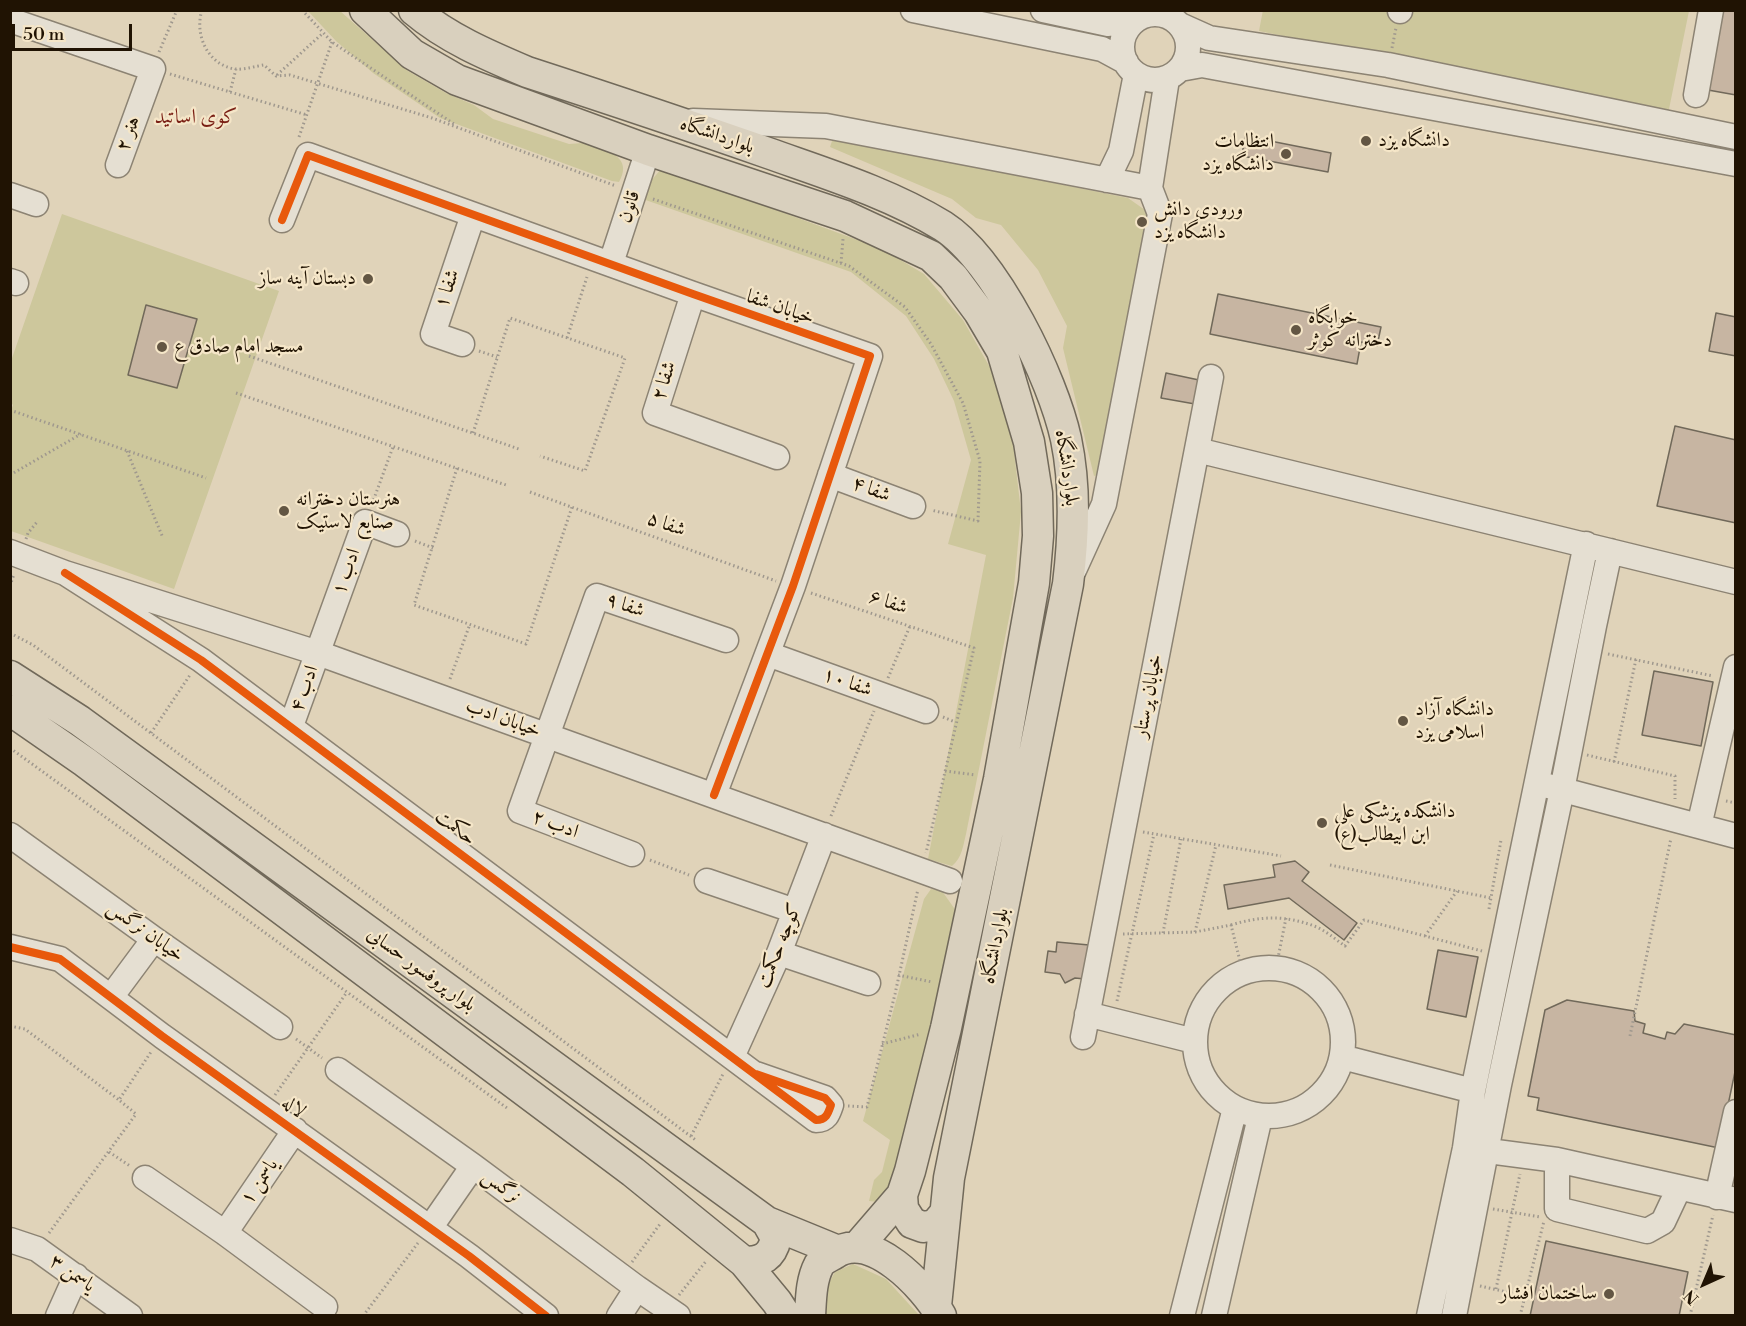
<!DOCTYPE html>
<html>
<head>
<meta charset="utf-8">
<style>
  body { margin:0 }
  #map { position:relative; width:1746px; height:1326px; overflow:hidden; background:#e0d3b9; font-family:"Libre Bodoni",serif }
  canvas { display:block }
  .frame { position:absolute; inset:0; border:12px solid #201303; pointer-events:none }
  .north { position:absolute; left:1674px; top:1254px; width:60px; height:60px; -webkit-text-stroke:4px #f5e6c8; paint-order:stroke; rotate:224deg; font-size:16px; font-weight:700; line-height:24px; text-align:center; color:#201303 }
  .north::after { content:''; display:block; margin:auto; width:21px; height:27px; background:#201303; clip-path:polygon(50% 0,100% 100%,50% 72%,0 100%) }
  .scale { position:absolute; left:12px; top:24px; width:120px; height:27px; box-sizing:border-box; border:3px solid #201303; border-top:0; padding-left:8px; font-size:18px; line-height:21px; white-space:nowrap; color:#201303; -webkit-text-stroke:4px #f5e6c8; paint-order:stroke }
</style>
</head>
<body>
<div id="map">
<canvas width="1746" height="1326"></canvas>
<div class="frame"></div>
<div class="north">N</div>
<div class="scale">50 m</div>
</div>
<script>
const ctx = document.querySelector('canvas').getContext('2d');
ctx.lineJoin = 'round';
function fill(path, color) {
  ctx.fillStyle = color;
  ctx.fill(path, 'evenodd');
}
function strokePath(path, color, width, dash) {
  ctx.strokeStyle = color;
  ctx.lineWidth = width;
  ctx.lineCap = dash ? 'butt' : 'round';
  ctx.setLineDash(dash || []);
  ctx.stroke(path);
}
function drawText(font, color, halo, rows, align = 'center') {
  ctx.font = font + ' "Libre Bodoni",Amiri,serif';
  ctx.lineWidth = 4.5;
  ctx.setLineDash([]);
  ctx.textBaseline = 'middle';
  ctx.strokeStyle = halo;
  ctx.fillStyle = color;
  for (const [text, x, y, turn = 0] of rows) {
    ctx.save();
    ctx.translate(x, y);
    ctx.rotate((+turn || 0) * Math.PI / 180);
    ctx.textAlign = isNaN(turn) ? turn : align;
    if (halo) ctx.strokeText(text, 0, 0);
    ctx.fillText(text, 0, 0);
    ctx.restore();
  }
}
const green = new Path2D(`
  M1263,10L1689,11L1668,114L1259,31Z
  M308,11H340L408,71L446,93L474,105L493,119L569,144C574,144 578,143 583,143C588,143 593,145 598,147C615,153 631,161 619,182L612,181L440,118L373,73L336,41Z
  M833,138L1128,198L1145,210L1150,225L1097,475L1094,476L1063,348L1067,326L1038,270L1001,225L976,218L952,199L830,147Z
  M662,168L882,249L924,274L963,320L992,371L1012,434L1021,512L1013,598L966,834C963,846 962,858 952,866L928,859L986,555L948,544L971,460L954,401L934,359L906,316L851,272L637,197Z
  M62,214L279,291L174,589L11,531L10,413L13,405L11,403V361Z
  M931,889L942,891L954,908L957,917L899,1162L889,1189L878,1202L869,1201L874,1180L882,1172L890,1140L863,1121L924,899Z
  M853,1264L886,1279L919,1315L823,1316L825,1290L835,1272Z`);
const building = new Path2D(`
  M1723,10H1736V95L1708,90Z
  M1245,136L1331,153L1328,172L1242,156Z
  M1218,294L1381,327L1377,346L1361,342L1357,364L1210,334Z
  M146,305L197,319L177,388L128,375Z
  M1716,313L1736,317V356L1709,351Z
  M1166,373L1199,380L1195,404L1161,398Z
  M1675,426L1736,440V523L1657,506Z
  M1654,671L1713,682L1701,746L1642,735Z
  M1295,861L1309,872L1302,881L1357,923L1344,940L1289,898L1228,909L1224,885L1275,877L1273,865Z
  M1057,942L1089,945L1085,979L1075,978L1065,983L1060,974L1045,972L1048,951L1056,952Z
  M1438,950L1478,957L1466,1017L1427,1009Z
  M1567,1000L1634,1011L1635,1021L1645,1024L1643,1033L1665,1039L1667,1032L1675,1034L1684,1024L1736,1035V1067L1719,1148L1537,1110L1539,1098L1528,1096L1545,1010Z
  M1546,1241L1688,1272L1679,1316H1530Z`);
const path = new Path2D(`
  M202,10C194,35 208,65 235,69C244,70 256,66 264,65L276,76L290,75L432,118L616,186
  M302,10L332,42L454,124
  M1392,48L1396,28
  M159,52L177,10
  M170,74L307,115
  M277,75L323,33
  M230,92L236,69
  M299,137L332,42
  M653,199L849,266L905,307L931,344L963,403L980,461L978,521L931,510
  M841,263L843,239
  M567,338L587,277
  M479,351L497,357
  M249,356L519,449
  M236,393L506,485
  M10,410L206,478
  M473,433L510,318L625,358L585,471L540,456
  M127,451L163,538
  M457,468L414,605L526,644L572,507
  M10,475L81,434
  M530,492L776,581
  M372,504L393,447
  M26,539L28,533L37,522
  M415,541L433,548
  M10,586L14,574
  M811,593L974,648L926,853
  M10,633L33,645L697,1141
  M1608,654L1713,676
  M888,678L910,626
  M450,679L470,624
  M943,717L955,722
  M151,733L190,675
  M10,748L507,1108
  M1587,755L1675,776V799
  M1614,762L1636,659
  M945,771L976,775
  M1726,801L1736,803
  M831,816L874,711
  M1143,832L1281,856
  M650,860L689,875
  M1330,865L1491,898
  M1489,909L1501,840
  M1231,925C1260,916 1285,915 1314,926C1325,930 1335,939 1345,946L1364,920L1482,951
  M1195,932L1216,845
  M1163,933L1181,839
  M1123,934L1195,932L1231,925L1243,973
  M1425,936L1457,891
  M1276,968L1286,918
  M898,975L932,982
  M1117,1001L1154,834
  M10,1026L25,1029L119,1100
  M1630,1036L1671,838
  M296,1039L322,1058
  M882,1044L921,1034
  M275,1095L347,992
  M848,1106L867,1107L895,994L918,889
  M691,1136L723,1074
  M109,1152L130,1166
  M1493,1209L1540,1217
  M49,1233L136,1114L119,1100L151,1052
  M632,1262L660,1224
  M1480,1286L1525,1296
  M1496,1289L1520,1174
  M679,1295L707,1260
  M363,1316L418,1243
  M1520,1316L1544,1221
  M1690,1316L1713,1215`);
const minor = new Path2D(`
  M913,10L1102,49L1126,62
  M1043,10L1108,24L1137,19
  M1400,11V10
  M1122 47a33 33 0 1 1 66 0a33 33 0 1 1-66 0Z
  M10,20L153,69L118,165
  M1180,25L1209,38L1388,65L1736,137
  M1180,69L1202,65L1736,164
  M1696,95L1711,10
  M693,121L826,126L1150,188L1160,214L1104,504L1074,570
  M1107,180L1121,151L1136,74
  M1150,188L1167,79
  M10,195L36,204
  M282,220L308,155L693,294L870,356L793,586L714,795
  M611,263L648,150
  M10,281L16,283
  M693,294L655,413L777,457
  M462,344L433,334L473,215
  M1197,450L1736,582
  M830,475L913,506
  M10,552L65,573L318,653L950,881
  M65,573L201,660L816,1120C826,1120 828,1114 831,1105L825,1098L756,1074
  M768,654L926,711
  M291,726L365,522L397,534
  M1548,786L1736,836
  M1699,826L1736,667
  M10,835L154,939L280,1027
  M632,854L520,811L597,596L726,640
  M707,881L795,911
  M10,947L60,959L162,1036L469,1256L546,1316
  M779,953L868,983
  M1195 1042a74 74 0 1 1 148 0a74 74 0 1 1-148 0Z
  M111,997L154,939
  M1087,1014L1194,1041
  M1083,1037L1211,377
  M732,1057L779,953L824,835
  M1342,1057L1473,1091
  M338,1070L473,1166L637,1288L619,1316
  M1473,1149L1557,1160L1736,1200
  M1557,1160V1209L1647,1231L1663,1222L1679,1188
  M145,1178L225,1233L325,1307
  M1717,1197L1736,1112
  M430,1228L473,1166
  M225,1233L295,1130
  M10,1240L37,1249L130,1316
  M637,1288L678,1316
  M58,1316L76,1276
  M1182,1316L1235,1108
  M1214,1316L1260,1117
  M1429,1316L1465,1148L1473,1091L1586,544
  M1454,1316L1499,1085L1562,790L1594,626L1610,551`);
const major = new Path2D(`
  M365,10L412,54L457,80L648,150L845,216L931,256L953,277L979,312L1002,351L1029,442L1037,493L1038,536L1034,583L999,779L946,1028L910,1171L902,1195L858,1246
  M414,10C447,38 487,55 527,72C607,98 688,125 768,153C827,174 889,193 943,226C996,260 1053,379 1066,439C1076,487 1074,535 1068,584L949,1178L936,1306
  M10,676L80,721L767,1222L838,1251
  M10,710L85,762L633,1172L744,1262L777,1302L786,1316
  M902,1195L903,1209L912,1223L923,1227L935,1225L945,1213
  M744,1262C762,1262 772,1257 776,1238L767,1222
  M810,1316C811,1299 811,1280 819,1265C822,1260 829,1257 834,1254C870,1228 925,1287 941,1316`);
const cycleway = new Path2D(`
  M282,220L308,155L693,294L870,356L793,586L714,795
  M65,573L201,660L816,1120C826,1120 828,1114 831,1105L825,1098L756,1074
  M10,947L60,959L162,1036L469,1256L546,1316`);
const markers = [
  [1366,141,6,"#635643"],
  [1286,154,6,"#635643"],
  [1142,222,6,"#635643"],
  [368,279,6,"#635643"],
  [1296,330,6,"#635643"],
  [162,347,6,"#635643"],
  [284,511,6,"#635643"],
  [1403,721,6,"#635643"],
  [1322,823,6,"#635643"],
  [1609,1294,6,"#635643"]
];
const streetNames = [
  ["هنر ۲",129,134,-70],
  ["بلواردانشگاه",717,136,19],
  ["قانون",630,207,-72],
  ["شفا ۱",448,289,-71],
  ["خیابان شفا",780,308,19],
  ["شفا ۲",665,381,-72],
  ["بلواردانشگاه",1066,468,82],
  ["شفا ۴",871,490,21],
  ["شفا ۵",666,525,20],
  ["ادب ۱",347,572,-70],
  ["شفا ۶",888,603,19],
  ["شفا ۹",625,606,19],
  ["شفا ۱۰",847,683,20],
  ["ادب ۴",305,689,-70],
  ["خیابان پرستار",1149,696,-79],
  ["خیابان ادب",503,719,20],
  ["ادب ۲",555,825,21],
  ["حکمت",455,828,37],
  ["خیابان نرگس",145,932,36],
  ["کوچه حکمت",780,946,-68],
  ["بلواردانشگاه",996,946,-79],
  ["بلوار پروفسور حسابی",421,970,36],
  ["لاله",293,1108,35],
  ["یاسمن ۱",260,1182,-56],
  ["نرگس",501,1187,37],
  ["یاسمن ۳",72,1274,35]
];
const poiNames = [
  ["دانشگاه یزد",1378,141],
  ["انتظامات",1274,142,"right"],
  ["دانشگاه یزد",1274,165,"right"],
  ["ورودی دانش",1154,210],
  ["دانشگاه یزد",1154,233],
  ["دبستان آینه ساز",356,279,"right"],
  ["خوابگاه",1308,318],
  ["دخترانه کوثر",1308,341],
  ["مسجد امام صادق ع",174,347],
  ["هنرستان دخترانه",296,500],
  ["صنایع لاستیک",296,523],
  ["دانشگاه آزاد",1415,710],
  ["اسلامی یزد",1415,733],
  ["دانشکده پزشکی علی",1334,812],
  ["ابن ابیطالب(ع)",1334,835],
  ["ساختمان افشار",1597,1294,"right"]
];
const neighbourhoodNames = [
  ["کوی اساتید",196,118]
];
fill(green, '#cdc79c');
fill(building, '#c7b5a2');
strokePath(building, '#71695a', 1.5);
strokePath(minor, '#8c8373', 27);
strokePath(major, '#71695a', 33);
strokePath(path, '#9f988e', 3, [1.5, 3]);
strokePath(minor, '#e5dfd2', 24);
strokePath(major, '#d9d0be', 30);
strokePath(cycleway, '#e8590c', 8);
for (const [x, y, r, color] of markers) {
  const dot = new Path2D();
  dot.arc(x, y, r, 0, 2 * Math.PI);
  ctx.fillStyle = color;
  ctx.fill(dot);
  strokePath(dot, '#f5e6c8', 2);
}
drawText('20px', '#201303', '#f5e6c8', streetNames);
drawText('20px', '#201303', '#f5e6c8', poiNames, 'left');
drawText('21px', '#7a1f14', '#f5e6c8', neighbourhoodNames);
</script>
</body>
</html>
